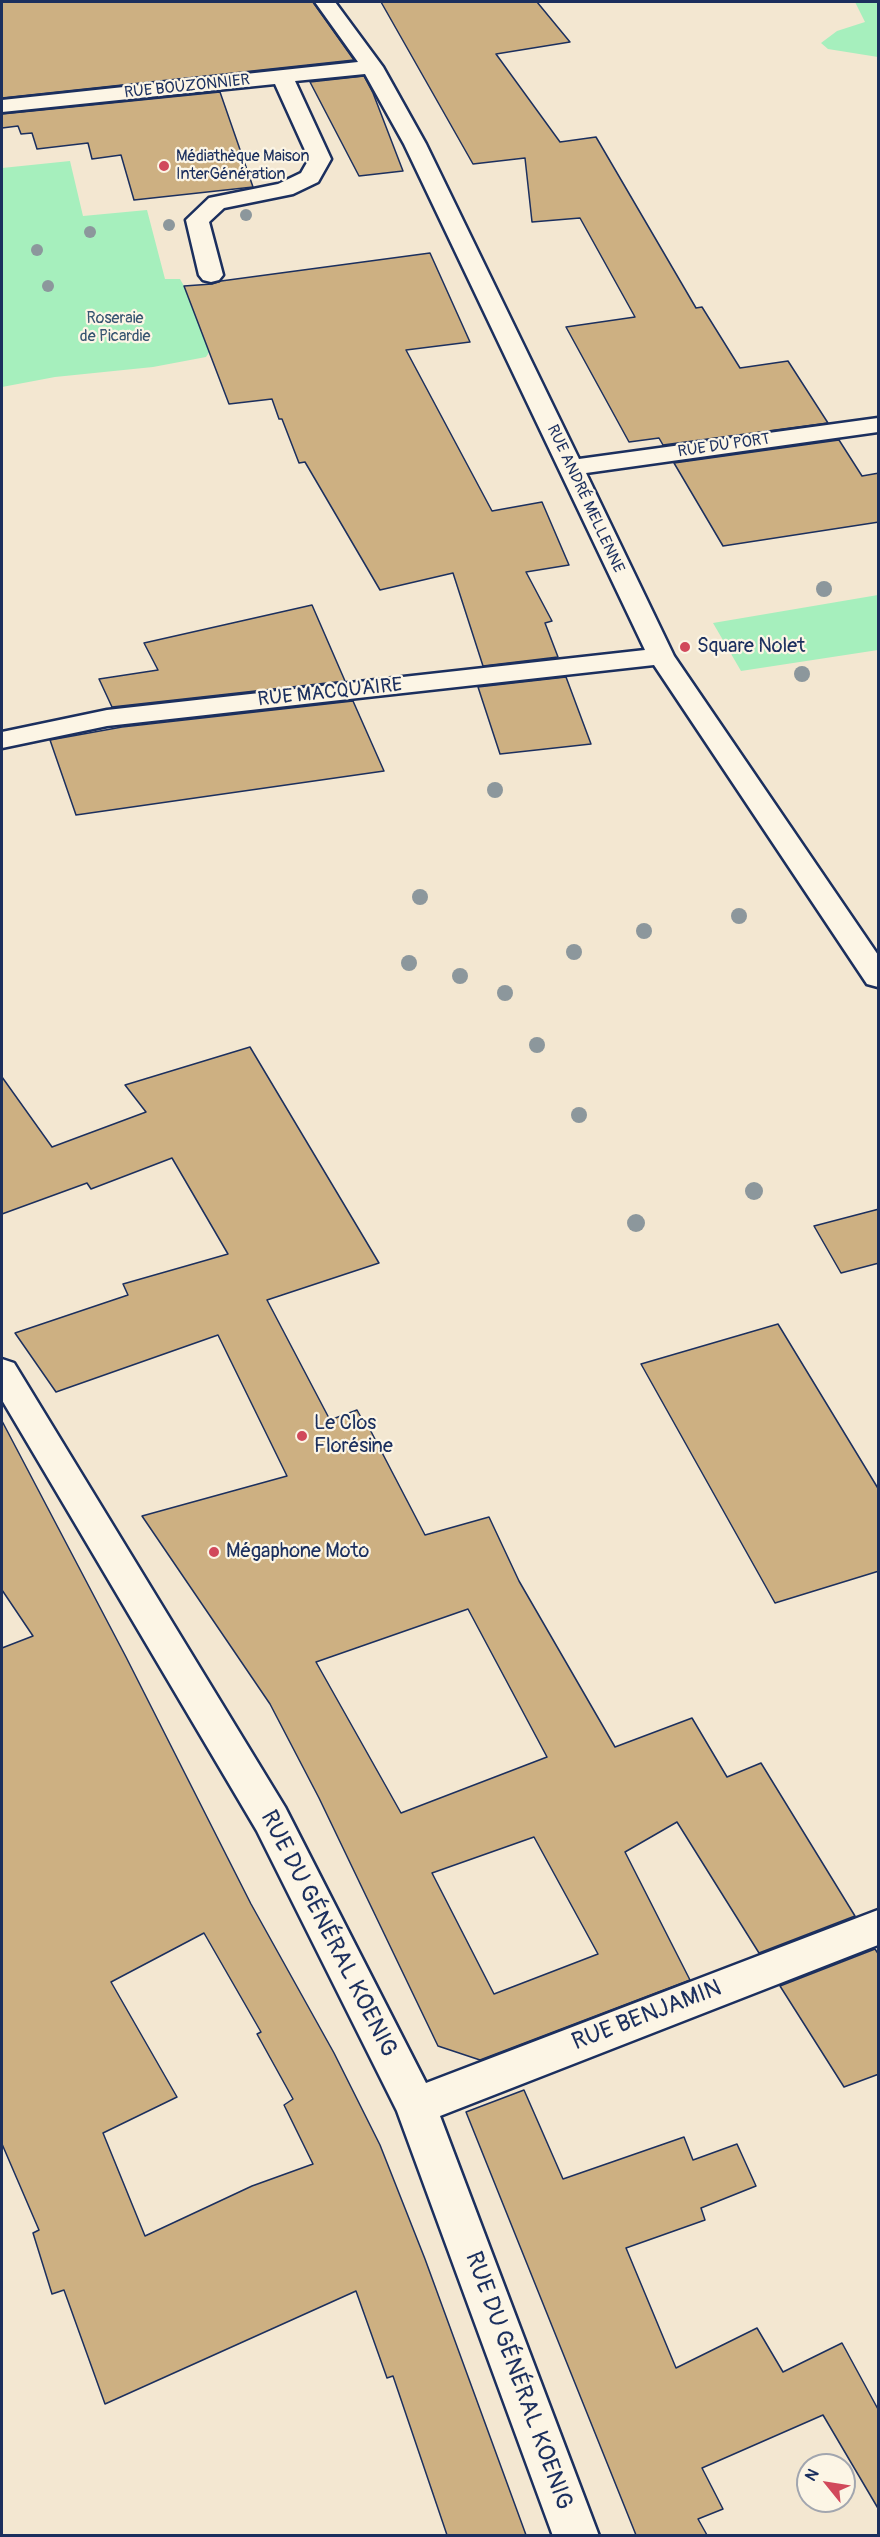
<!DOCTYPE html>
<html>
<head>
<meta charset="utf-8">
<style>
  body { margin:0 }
  #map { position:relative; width:880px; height:2537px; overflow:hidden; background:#f3e7d1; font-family:Pangolin,sans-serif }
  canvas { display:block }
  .frame { position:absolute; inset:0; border:3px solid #1b2f5e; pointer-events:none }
  .north { position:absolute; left:796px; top:2453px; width:60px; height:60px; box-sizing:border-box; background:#fcf5e5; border:2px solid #a2a6af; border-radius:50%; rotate:300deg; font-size:16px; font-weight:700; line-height:24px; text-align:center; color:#1b2f5e }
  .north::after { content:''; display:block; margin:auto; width:21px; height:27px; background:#d1495b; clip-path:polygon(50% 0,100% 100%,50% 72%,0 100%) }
</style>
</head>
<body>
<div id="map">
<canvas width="880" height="2537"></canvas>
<div class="frame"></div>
<div class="north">N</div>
</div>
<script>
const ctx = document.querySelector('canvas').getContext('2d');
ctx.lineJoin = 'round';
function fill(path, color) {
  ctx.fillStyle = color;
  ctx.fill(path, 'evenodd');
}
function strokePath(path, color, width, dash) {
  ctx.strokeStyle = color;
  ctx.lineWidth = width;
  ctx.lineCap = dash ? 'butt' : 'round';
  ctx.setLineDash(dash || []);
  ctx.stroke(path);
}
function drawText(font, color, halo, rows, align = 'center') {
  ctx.font = font + ' Pangolin,sans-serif';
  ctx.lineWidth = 4.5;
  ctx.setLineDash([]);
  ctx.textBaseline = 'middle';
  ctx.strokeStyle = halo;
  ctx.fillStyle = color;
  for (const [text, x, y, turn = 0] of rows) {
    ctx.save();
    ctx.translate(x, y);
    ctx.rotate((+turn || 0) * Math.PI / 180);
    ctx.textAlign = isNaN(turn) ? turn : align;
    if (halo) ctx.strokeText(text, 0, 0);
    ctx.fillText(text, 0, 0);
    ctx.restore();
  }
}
const green = new Path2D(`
  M855,2L878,3V57L828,49L821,43L837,31L865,22Z
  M70,161L83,216L147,210L165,279H180L184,286L210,351L206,357L153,367L55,377L2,387V168Z
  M878,595V650L741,671L713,623Z`);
const building = new Path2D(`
  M2,2H313L354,60L2,98Z
  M381,2H537L570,42L496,54L560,142L596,137L696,308L702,307L740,368L788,361L828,423L663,445L659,438L629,442L566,327L635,317L580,218L532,222L525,158L473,164Z
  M364,76L373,93L403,171L359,176L310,82Z
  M220,92L253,187L134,200L121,155L92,159L88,143L37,149L32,133L21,134L18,126L2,128V114Z
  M430,253L470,342L406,350L492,511L542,502L569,565L526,572L552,621L545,623L558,657L483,666L453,573L380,590L305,462L299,463L282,419H279L272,399L229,404L184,286L212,284L221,281Z
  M839,440L862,476L879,473V522L723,546L674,463Z
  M312,605L345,681L112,707L99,679L158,670L144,643Z
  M566,677L591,744L500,754L478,687Z
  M353,701L384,771L76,815L50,740L122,727Z
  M250,1047L379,1263L267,1300L330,1420L357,1410L363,1421L365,1420L425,1535L489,1517L519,1581L615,1747L692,1718L727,1777L761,1763L855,1916L759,1953L677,1822L625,1852L690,1980L480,2060L438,2046L319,1798L270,1704L142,1516L287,1476L218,1335L56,1392L15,1333L128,1295L123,1284L228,1254L172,1158L91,1189L87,1183L2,1214V1077L52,1147L146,1112L125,1085ZM468,1609L547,1757L401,1813L316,1662ZM534,1837L598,1954L494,1994L432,1873Z
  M879,1209V1263L841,1273L814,1226Z
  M778,1324L879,1490V1571L775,1603L641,1364Z
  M2,1421L126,1657L251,1904L334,2053L380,2145L425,2259L526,2535H447L393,2376L387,2378L356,2291L105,2404L64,2290L52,2294L33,2233L39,2230L2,2144V1648L33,1636L2,1590ZM204,1933L261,2032L257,2034L293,2099L284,2105L313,2164L252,2186L145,2236L103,2133L177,2097L111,1982Z
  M875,1949L879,1955V2074L844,2087L780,1986Z
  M524,2090L563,2179L684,2137L693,2160L737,2144L756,2186L701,2208L705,2220L626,2248L676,2368L757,2328L783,2372L842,2343L879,2411V2510L823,2415L702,2468L723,2509L698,2519L707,2535H636L466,2112Z`);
const minor = new Path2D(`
  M315,2H335L383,67L426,144L579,459L878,418V432L586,473L674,656L878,955V987L867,984L654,665L107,726L2,748V732L107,710L645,650L404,144L365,74L295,81L331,159L318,182L293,194L224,208L209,222L223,275L219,280L211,282L203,280L199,275L186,220L209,198L278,184L301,173L309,159L275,84L2,112V100L358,62Z
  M2,1359L14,1363L285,1807L426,2083L878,1910V1945L440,2116L599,2536H553L397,2111L257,1831L2,1400Z`);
const trees = [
  [246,215,6],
  [169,225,6],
  [90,232,6],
  [37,250,6],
  [48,286,6],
  [824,589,8],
  [802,674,8],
  [495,790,8],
  [420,897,8],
  [739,916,8],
  [644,931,8],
  [574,952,8],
  [409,963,8],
  [460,976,8],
  [505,993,8],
  [537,1045,8],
  [579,1115,8],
  [754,1191,9],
  [636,1223,9]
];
const markers = [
  [164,166,6,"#d1495b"],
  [685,647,6,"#d1495b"],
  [302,1436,6,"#d1495b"],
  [214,1552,6,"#d1495b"]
];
const farStreetnames = [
  ["RUE BOUZONNIER",187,87,-6],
  ["RUE DU PORT",724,446,-8],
  ["RUE ANDRÉ MELLENNE",585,499,65]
];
const farPoinames = [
  ["Médiathèque Maison",176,157],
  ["InterGénération",176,175]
];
const farParknames = [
  ["Roseraie",115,319],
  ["de Picardie",115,337]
];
const poiNames = [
  ["Square Nolet",697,647],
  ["Le Clos",314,1424],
  ["Florésine",314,1447],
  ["Mégaphone Moto",226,1552]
];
const streetNames = [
  ["RUE MACQUAIRE",330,693,-6]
];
const nearStreetnames = [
  ["RUE DU GÉNÉRAL KOENIG",328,1934,63],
  ["RUE BENJAMIN",647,2016,-21],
  ["RUE DU GÉNÉRAL KOENIG",518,2381,70]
];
fill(green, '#a6efbd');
fill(building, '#cdb082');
strokePath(building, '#1b2f5e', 1.5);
strokePath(minor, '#1b2f5e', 5);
fill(minor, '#fcf5e5');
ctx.fillStyle = '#8c979c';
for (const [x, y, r] of trees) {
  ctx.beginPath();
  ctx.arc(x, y, r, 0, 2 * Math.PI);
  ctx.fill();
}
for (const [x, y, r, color] of markers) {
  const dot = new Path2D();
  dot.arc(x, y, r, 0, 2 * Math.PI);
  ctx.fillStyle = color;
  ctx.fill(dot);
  strokePath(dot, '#fcf5e5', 2);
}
drawText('16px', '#1b2f5e', '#fcf5e5', farStreetnames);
drawText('16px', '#1b2f5e', '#fcf5e5', farPoinames, 'left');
drawText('16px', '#375571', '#fcf5e5', farParknames);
drawText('20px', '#1b2f5e', '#fcf5e5', poiNames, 'left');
drawText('20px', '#1b2f5e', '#fcf5e5', streetNames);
drawText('24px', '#1b2f5e', '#fcf5e5', nearStreetnames);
</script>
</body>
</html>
